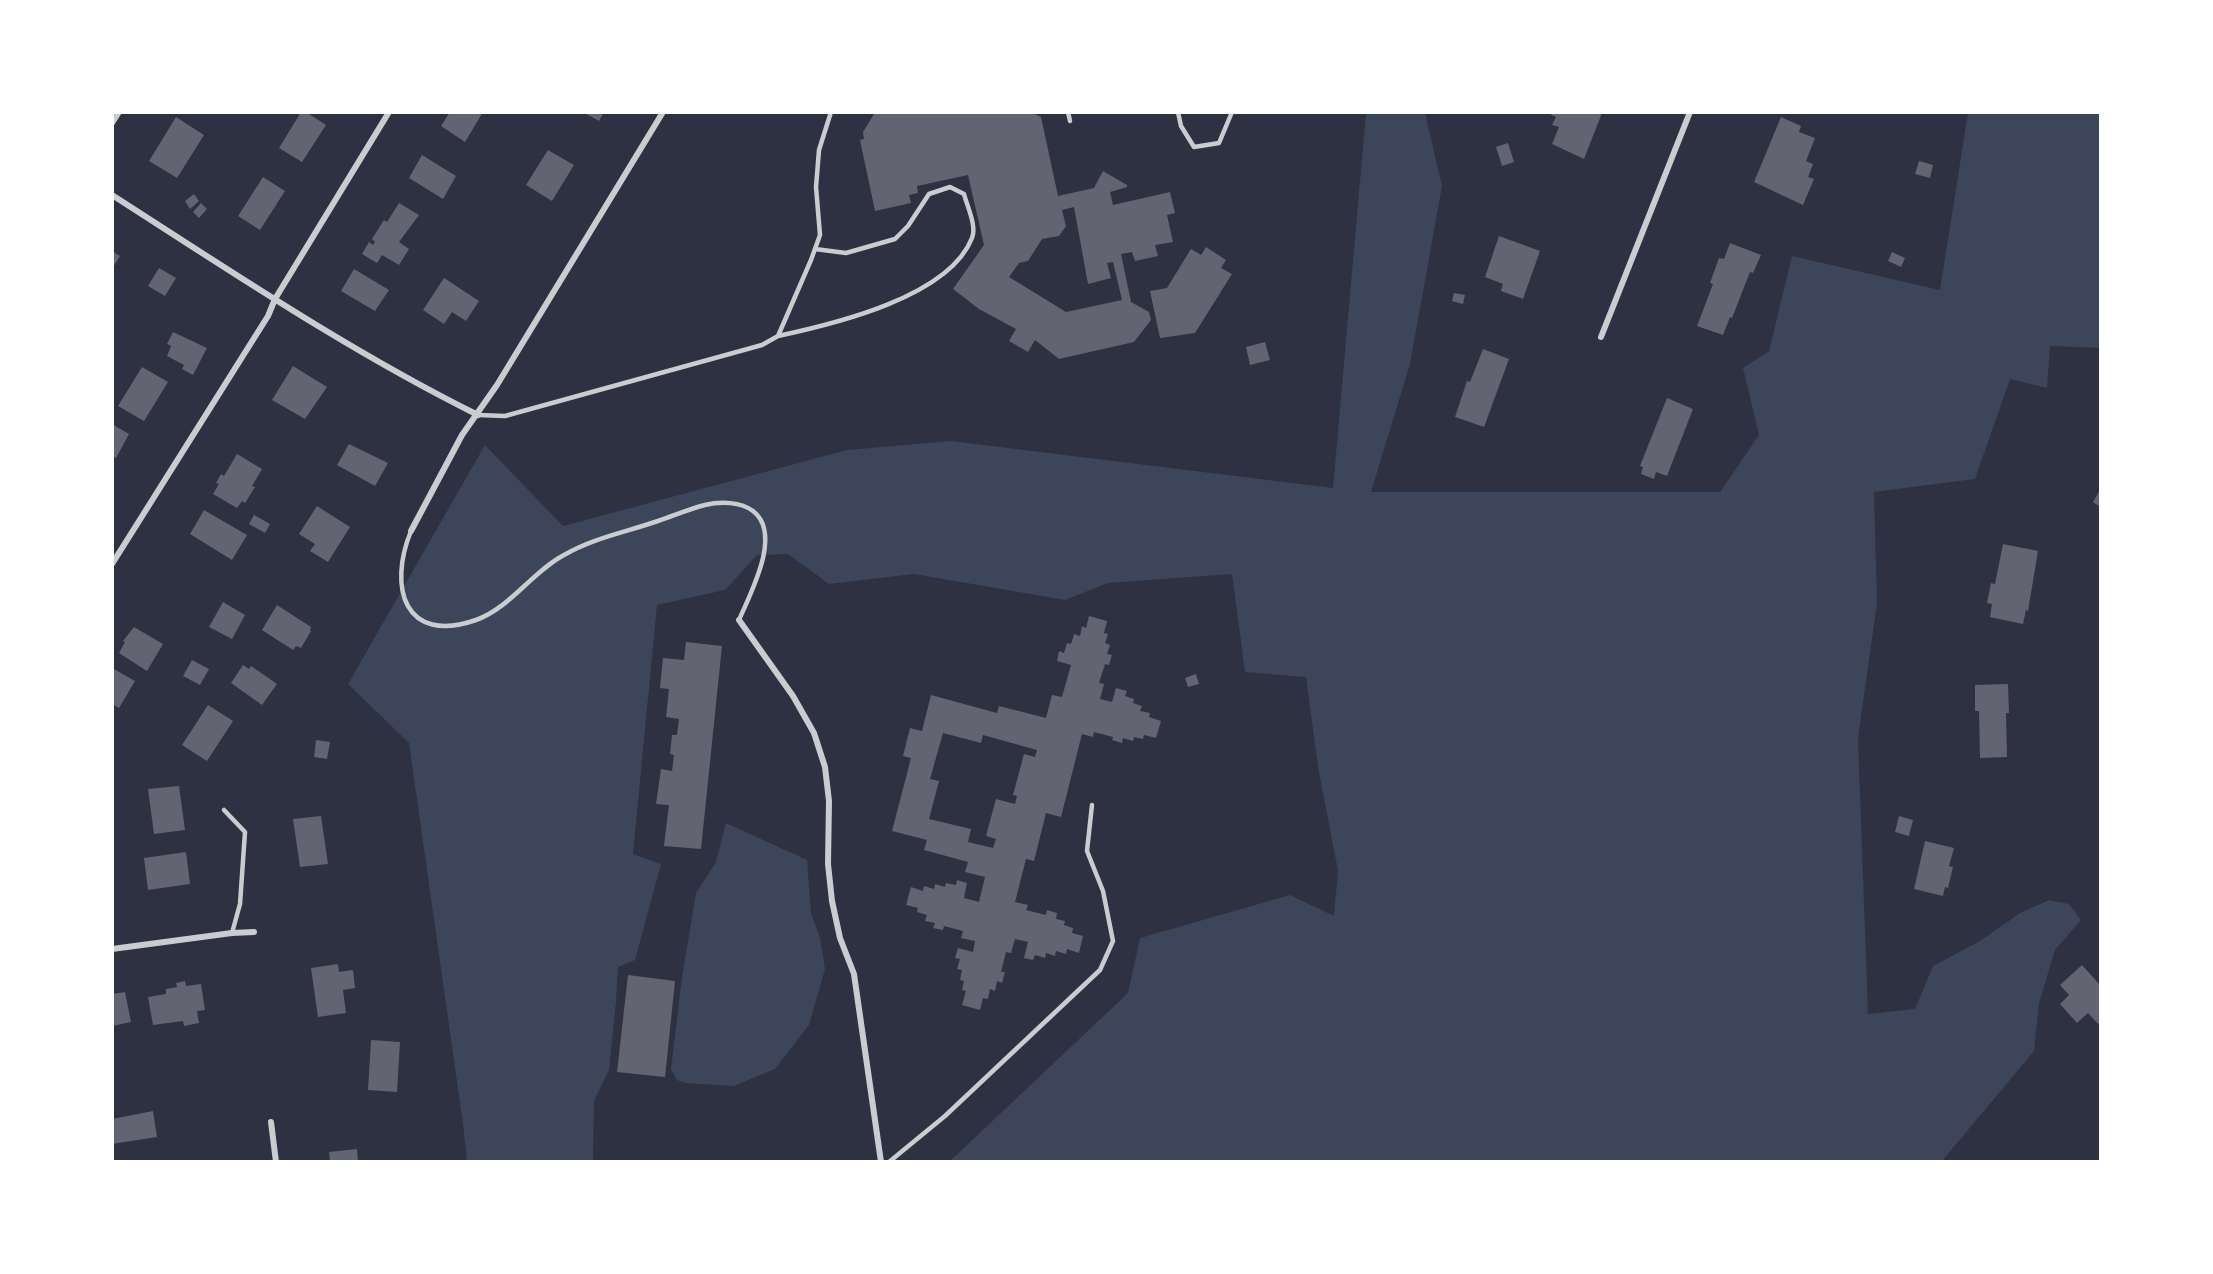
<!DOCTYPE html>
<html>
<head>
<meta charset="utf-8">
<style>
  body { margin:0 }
  #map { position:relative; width:2213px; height:1274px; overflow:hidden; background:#2d3142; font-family:Lora,serif }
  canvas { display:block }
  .frame { position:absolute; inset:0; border:114px solid #fff; pointer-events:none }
</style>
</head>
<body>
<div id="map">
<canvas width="2213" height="1274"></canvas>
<div class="frame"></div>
</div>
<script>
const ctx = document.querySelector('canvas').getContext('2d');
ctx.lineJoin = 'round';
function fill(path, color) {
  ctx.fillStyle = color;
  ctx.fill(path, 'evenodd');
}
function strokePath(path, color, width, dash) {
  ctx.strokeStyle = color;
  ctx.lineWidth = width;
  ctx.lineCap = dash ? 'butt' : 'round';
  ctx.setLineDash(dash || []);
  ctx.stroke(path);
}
const green = new Path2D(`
  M1366,113H1425L1442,186L1410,364L1371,492H1720L1759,435L1743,368L1769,351L1792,256L1940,290L1968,113H2100V348L2050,346L2047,388L2010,379L1975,479L1874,492L1877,603L1858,738L1868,1014L1915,1009L1933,966L1980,941L2020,913L2049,900L2069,904L2081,920L2055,950L2039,1003L2034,1051L1942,1161H950L1128,993L1140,938L1290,895L1334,916L1338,871L1318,767L1306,677L1245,672L1232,574L1108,583L1065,600L914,574L829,584L788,554L757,555L725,590L657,605L633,854L661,864L635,960L618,967L616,1002L609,1070L594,1101L593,1161H467L463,1124L409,743L348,684L485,445L563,526L847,450L951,441L1333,488Z
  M726,823L807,860L811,913L820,938L825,969L809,1025L775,1069L734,1086L685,1083L677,1080L671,1069L682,977L696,893L716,862Z`);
const building = new Path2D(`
  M301,112H306L326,125L302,162L279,148Z
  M450,112H483L465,142L441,126Z
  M583,112H604L599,121Z
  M881,112H1031L1041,117L1058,196L1094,188L1103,171L1127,185V187L1110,192L1113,205L1170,192L1175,213L1167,215L1173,242L1155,245L1158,256L1135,261L1132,252L1121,254L1131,302L1149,312L1151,320L1134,342L1059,359L1035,340L1028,352L1009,341L1016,329L979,309L953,289L984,245L968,175L917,186L918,193L909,195L911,203L875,211L860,140L864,139L863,132L874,114ZM1074,207L1088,284L1111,278L1107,263L1113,262L1122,300L1066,312L1009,277L1019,263L1028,261L1042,239L1059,236L1066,226L1062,210Z
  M1546,112L1602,113L1584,159L1552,144L1559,127L1552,125L1556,117Z
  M176,117L204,135L177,178L149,161Z
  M1781,117L1801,126L1799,132L1815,138L1806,161L1813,164L1808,177L1814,179L1803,205L1754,182Z
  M1508,143L1514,162L1502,166L1496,147Z
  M548,150L574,165L552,201L526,185Z
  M422,155L456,176L443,199L409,178Z
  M1919,161L1933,165L1930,178L1915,174Z
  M263,177L285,191L260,230L238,216Z
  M194,194L199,201L190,209L185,201Z
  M201,203L207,209L199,218L193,212Z
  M399,203L419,215L399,242L409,249L399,265L382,255L377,263L362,254L369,242L373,245L375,242L372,239L384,220L387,222Z
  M1499,236L1540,251L1523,299L1501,291L1503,284L1485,277Z
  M1730,243L1761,255L1753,273L1750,272L1732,318L1730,317L1723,335L1697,326L1713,284L1710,283L1719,258L1724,259Z
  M1206,247L1226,260L1221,268L1232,274L1195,333L1160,338L1150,291L1167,288L1191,249L1201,255Z
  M112,251L120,256L112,269Z
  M1892,252L1905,258L1901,267L1888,261Z
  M159,268L176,278L165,296L148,286Z
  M354,269L389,290L375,311L341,291Z
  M444,278L479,301L466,321L452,312L444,324L423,310Z
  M1454,293L1465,295L1463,304L1452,301Z
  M173,332L207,348L193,375L182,369L184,365L167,356L171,346L167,344Z
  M1265,342L1270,360L1250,365L1246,347Z
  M1483,349L1509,359L1484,427L1455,417L1467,381L1470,382Z
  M293,366L327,387L305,419L272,400Z
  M142,367L168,382L144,421L118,406Z
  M1667,398L1693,409L1667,476L1656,472L1654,479L1641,474L1643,467L1640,466Z
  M112,424L129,434L116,458L112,456Z
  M349,444L388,463L375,486L337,465Z
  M237,454L262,469L252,486L255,487L245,503L242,501L237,508L213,494L219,484L216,483L221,474L224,476Z
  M2100,490V507L2093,502Z
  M317,506L350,527L328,562L310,551L315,544L299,534Z
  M204,510L247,535L232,560L190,534Z
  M254,515L270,524L265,533L249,524Z
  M2003,544L2038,551L2028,611L2026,610L2023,624L1990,617L1992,604L1987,603L1991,583L1995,584Z
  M223,602L245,615L232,639L209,627Z
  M277,605L311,627L310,630L311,631L301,648L296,646L293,650L262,630Z
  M1089,616L1107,621L1104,633L1108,634L1105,643L1110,645L1107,654L1112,655L1109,665L1105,664L1099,683L1104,684L1100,699L1112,702L1116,688L1127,691L1125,696L1134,699L1133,703L1142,706L1140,711L1150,713L1149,717L1161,721L1156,738L1144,735L1143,739L1134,737L1133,741L1123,738L1122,743L1112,740L1113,737L1094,732L1093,737L1082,734L1061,817L1046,813L1034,861L1026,859L1015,902L1028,905L1026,910L1046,915L1047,910L1057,913L1056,919L1065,921L1064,925L1073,928L1072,933L1083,936L1079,953L1067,949L1066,954L1056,951L1055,956L1046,953L1045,958L1035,955L1033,960L1024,958L1028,942L1015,939L1011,953L1006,952L1001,972H1005L1002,983L997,981L995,991L990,989L988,999L983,998L980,1010L962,1005L966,991L962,990L964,981L960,980L962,970L957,969L960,959L955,958L958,948L973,952L975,941L961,938L963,931L944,926L943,930L933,928L935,923L925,921L927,915L917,912L918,908L906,905L911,887L923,891L924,886L934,889L935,884L945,887L946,883L956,885L957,880L967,883L964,898L979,902L985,877L965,872L968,862L924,850L927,840L892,831L911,758L903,756L910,728L922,731L931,695L997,713L999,706L1046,718L1052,695L1062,697L1071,665L1057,661L1059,651L1064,653L1067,643L1071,644L1074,634L1080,636L1082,626L1086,628ZM943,733L981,743L983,735L1037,750L1035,757L1024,754L1013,795L1017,796L1015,804L996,799L986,836L996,839L993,848L968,842L971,829L929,819L939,781L930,779Z
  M134,627L163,644L147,671L119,653L125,642L123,641Z
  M686,642L722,646L701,849L664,846L669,805L656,804L661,769L672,771L674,755L670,754L672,735H677L679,719L666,717L669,689L660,688L663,658L684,660Z
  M192,660L209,669L200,685L183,676Z
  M243,665L249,669L251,666L277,684L262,705L231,683Z
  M112,668L135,681L119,708L112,704Z
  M1196,674L1199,684L1188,687L1185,678Z
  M2008,684L2009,713H2006L2007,757L1980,758L1979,711H1975V685Z
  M208,705L233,721L207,761L182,745Z
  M316,740L330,742L327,759L314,757Z
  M179,786L185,830L154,834L148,789Z
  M321,816L328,864L300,867L293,819Z
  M1899,816L1913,820L1909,836L1895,832Z
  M1925,841L1954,848L1949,866L1953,867L1948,888L1945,887L1943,896L1914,889Z
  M186,852L190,884L148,890L144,858Z
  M338,964L339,972L353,970L355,988L343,990L346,1013L318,1017L311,968Z
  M2082,965L2100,985V1022L2098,1024L2088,1013L2077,1023L2060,1004L2069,995L2060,985Z
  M628,975L675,981L665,1077L617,1072Z
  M185,981L186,986L201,984L205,1010L197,1011L199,1023L184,1026L183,1021L153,1025L148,997L166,994V989L177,987L176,983Z
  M125,992L131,1022L112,1026V994Z
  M371,1040L400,1042L397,1092L368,1090Z
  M153,1111L157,1137L112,1144V1119Z
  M357,1149L358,1162H330L329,1152Z`);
const service = new Path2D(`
  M1068,112L1070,121
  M1178,112L1181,126L1194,147L1219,143L1232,112
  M778,336C834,324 949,297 972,238C977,226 967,206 964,194L950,187L929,194L908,226L895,239L846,253L815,249
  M478,415L505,416L762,345L778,336L811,260L820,235L816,187L819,150L831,112
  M411,531C388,587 404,645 476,620C510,608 532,572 564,555C593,538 626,532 658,521C673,516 689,509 705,505C721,501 741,502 753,511C783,534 750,594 739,620
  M224,810L245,832L240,904L232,933
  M889,1162L945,1116L1100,970L1113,941L1103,891L1087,851L1092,805`);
const minor = new Path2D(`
  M112,123L119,112
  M112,195C232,272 351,352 478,415
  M1601,337L1690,112
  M411,531L462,435L497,385L663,112
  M112,564L268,316L275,299L389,112
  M739,620L793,696L814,733L825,767L829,801L828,864L832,901L840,938L854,974L881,1162
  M112,949L232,933L254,932
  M271,1122L276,1162`);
fill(green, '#3c4559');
fill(building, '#626471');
strokePath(service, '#caccd0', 4.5);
strokePath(minor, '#caccd0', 6);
</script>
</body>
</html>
